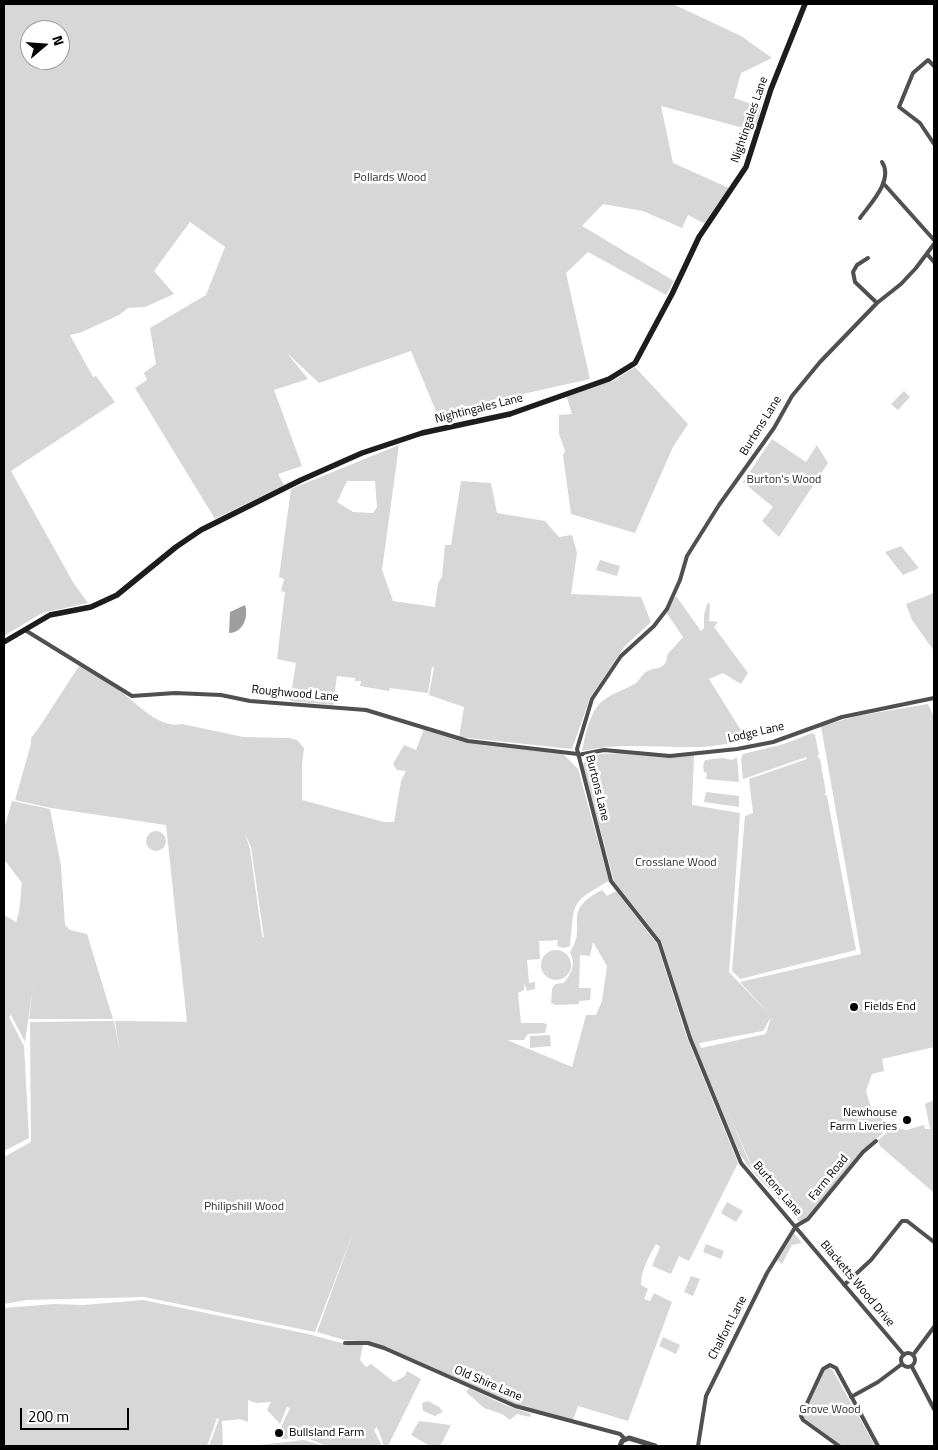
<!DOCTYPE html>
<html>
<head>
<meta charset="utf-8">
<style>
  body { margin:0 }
  #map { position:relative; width:938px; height:1450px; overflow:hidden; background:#fff; font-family:"Titillium Web",sans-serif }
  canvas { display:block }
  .frame { position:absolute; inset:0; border:5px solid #000; pointer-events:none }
  .north { position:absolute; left:20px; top:20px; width:50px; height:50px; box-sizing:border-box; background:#fff; border:1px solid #999; border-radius:50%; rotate:72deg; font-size:14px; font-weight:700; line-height:20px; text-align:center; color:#000 }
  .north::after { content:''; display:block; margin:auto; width:18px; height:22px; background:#000; clip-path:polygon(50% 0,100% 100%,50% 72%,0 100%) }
  .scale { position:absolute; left:20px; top:1408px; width:109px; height:22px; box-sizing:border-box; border:2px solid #000; border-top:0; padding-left:6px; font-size:15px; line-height:18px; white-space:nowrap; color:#000; -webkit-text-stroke:4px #fff; paint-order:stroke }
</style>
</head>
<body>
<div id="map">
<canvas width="938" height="1450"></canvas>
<div class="frame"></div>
<div class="north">N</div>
<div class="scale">200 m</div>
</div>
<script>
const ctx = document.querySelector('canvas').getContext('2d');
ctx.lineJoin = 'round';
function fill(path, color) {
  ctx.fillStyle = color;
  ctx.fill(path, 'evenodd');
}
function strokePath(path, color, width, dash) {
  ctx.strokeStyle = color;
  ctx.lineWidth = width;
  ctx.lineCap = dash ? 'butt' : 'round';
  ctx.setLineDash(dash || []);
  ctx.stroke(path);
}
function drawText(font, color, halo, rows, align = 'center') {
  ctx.font = font + ' "Titillium Web",sans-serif';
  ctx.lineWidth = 5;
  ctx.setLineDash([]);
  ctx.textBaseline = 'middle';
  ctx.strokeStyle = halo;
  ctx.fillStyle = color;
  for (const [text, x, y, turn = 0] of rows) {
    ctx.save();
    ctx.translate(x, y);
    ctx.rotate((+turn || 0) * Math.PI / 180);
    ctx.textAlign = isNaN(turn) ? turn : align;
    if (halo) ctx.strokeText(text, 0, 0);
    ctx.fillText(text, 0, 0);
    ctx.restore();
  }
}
const green = new Path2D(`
  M4,4H673L741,36L772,58L741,73L734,98L761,107L755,131L661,106L673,163L729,188L707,225L688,215L682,228L643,211L603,204L582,226L674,281L666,295L588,252L566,273L590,379L505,398L438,416L411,351L319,383L287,353L308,379L274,390L302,466L278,474L284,485L215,519L135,388L147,380L144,373L156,364L150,328L206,295L225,247L190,222L154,271L174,294L145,307L128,308L119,315L82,332L70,335L93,377L96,376L115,402L11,471L74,584L88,603L42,613L4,636ZM30,30H60V60H30Z
  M635,367L688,424L673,447L635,533L571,514L563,455L565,451L559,434V415L572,414L566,395L613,381Z
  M904,391L910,397L898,410L891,404Z
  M772,439L806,462L817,445L828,463L779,537L762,521L773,507L743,482Z
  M399,445L382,570L393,601L435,607L438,583L442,577L445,545H451L461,481L491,483L497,513L545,521L559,537L572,535L577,553L571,594L641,597L651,622L624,647L590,698L572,749L459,737L464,707L429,695L434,667H432L428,693L390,688L389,691L360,686L361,681H355V678L337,676L333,705L290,701L296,663L277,659L285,592L281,591L284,579L279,577L291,489ZM347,481H375L377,507L373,513L353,512L337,502Z
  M901,546L919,568L903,575L885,552Z
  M600,560L620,566L617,576L596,570Z
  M934,593V651L912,620L906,604Z
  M676,596L701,631L704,628V614L708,602L710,605L709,621L718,622L714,627L748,673L741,684L723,673L709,679L747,740C732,743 716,746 701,747C661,748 622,742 582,751C585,737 588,719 597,707C606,694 624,691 636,683C640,680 642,674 646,672C656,666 667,671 667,655L683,637L666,612Z
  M79,666C94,675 111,683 125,695C139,706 161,729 182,724L243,737L289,738L297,740L304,748L302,766V800L384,822H394L401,781L406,771L397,770L393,764L404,745L416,750L424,729L466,742L562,753L578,769L609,881C569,903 575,902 570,946L564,948L557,946L558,940L539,941L540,959L527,960L529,983L535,982V989L527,991L524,983V990L518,993L521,1023H544L547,1025L545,1033L528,1034L524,1040H507L572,1067L586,1015H596L602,1001L607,966L593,942L590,956L580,955L579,988H591L590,1000L579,1001V1004L556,1005L551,1003L552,989L555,984L564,983C572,972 576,965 570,952C589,925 559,912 602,890L607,896L616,891L657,944L686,1035L738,1163L689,1261L679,1256L671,1274L652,1266L660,1247L656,1244C649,1257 641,1269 641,1285L648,1289L644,1299L650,1301L654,1293L672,1302L628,1421L578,1406L573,1420L500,1400L371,1342L344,1340L317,1332L354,1230L315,1332L144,1297L27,1300L4,1304V1157L31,1142L30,1022L114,1021L120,1052L115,1021L200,1022H187L166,825L51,808L15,800L31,744V738L40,726ZM245,834L251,847L264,938L262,936L250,849Z
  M928,704L934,717V1047L882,1059L884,1071L872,1074L866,1091L871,1108L879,1107L885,1131L863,1151L806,1219L800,1222L755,1174L726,1107L754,1174L740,1154L692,1038L661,941L614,881L583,765L588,756C622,749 659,758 694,755L692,805L740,813L729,972L771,1016L740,982L861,954L821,726L857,716ZM771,1017L766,1034L701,1048L699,1043L763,1031Z
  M812,733L815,735L819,755L817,756L820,759L826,793L824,794L827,796L856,950L740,979L732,971L745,816L753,813L749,779L807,759L806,757L743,779L741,759L743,754L784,744Z
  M737,757L739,782L706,779L707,773L704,772L703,766L705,760L723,758L732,760Z
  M706,792L739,796V807L704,802Z
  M12,801L50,809L61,866L65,925L70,930L87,934L113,1019H29L33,986L25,1042L11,1015L9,1017L24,1046L29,1138L4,1151V915L16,922L19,912L22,883L4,859V829Z
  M146 841a10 10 0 1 1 20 0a10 10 0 1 1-20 0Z
  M541 965a15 15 0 1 1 30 0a15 15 0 1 1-30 0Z
  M550,1035L551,1046L530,1048V1036Z
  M934,1100V1193L880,1146L878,1140L893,1127L906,1130L924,1125L925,1129H930L925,1104Z
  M727,1202L743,1211L736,1222L721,1213Z
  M794,1233L802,1243L792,1245L782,1264L777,1260Z
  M706,1244L724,1251L721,1259L703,1252Z
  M691,1276L700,1279L693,1296L684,1292Z
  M143,1300L308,1334L349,1345H363L360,1360L366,1367L371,1364L394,1382L405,1376L407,1371L421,1379L388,1446H384L377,1427L374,1430L382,1446H326L305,1437L282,1439V1425L290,1408L287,1407L280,1424L267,1410L271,1402L256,1403L248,1400V1422L240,1419L222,1421L223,1446H209L219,1419L217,1418L207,1446H4V1308L54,1304L84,1305Z
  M663,1337L680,1345L676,1354L659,1346Z
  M828,1368L832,1369L875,1446H841L803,1417L824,1370Z
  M469,1388L505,1405L531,1414L530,1417L517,1414L510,1420L502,1414L484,1408L466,1392Z
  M428,1401L439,1407L443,1412L435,1416L423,1411L422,1403Z
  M419,1421L451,1425L440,1446H430L411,1435Z
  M304,1440L324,1446H251Z`);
const water = new Path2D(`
  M245,605C249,616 243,633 229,633L230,612Z`);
const minor = new Path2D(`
  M934,66L928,60L913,73L899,107L920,123L934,144
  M884,184L934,240
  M860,218C870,204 894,180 882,162
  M927,254L934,262
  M868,258L857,265L853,272L855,282L877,303
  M25,630L132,696L175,693L221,695L250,701L366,710L468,741L578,754
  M578,755L604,750L670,756L737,749L773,742L842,717L934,698
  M796,1226L808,1219L863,1152L876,1141
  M844,1285L871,1260L902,1221H907L934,1242
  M345,1343H368L384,1348L515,1406L620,1434L625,1439
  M901 1360a7 7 0 1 1 14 0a7 7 0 1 1-14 0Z
  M904,1355L741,1163L690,1038L659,942L611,881L577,749L592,699L621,656L654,626L667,609L680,580L687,556L719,505L774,428L792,396L820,362L877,303L901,284L916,268L934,244
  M913,1355L934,1327
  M912,1367L934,1409
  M851,1397L878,1382L902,1364
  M698,1446L706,1396L767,1273L796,1226
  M839,1446L803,1420L801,1416L823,1369L830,1365L836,1368L878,1446`);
const tertiary = new Path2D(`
  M620,1446L622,1441L629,1438L655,1446`);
const secondary = new Path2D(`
  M4,642L50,615L91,607L117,595L176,547L201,530L301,480L362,453L422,433L510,414L609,379L635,363L672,294L699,237L746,167L771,89L805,4`);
const markers = [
  [854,1007,5,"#000"],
  [907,1120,5,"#000"],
  [279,1433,5,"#000"]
];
const streetNames = [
  ["Nightingales Lane",750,120,-71],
  ["Nightingales Lane",479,409,-14],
  ["Burtons Lane",761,426,-58],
  ["Roughwood Lane",295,694,5],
  ["Lodge Lane",756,733,-13],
  ["Burtons Lane",597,788,76],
  ["Farm Road",829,1178,-51],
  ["Burtons Lane",777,1189,49],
  ["Blacketts Wood Drive",857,1284,50],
  ["Chalfont Lane",728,1328,-63],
  ["Old Shire Lane",488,1384,23]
];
const parkNames = [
  ["Pollards Wood",390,178],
  ["Burton's Wood",784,480],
  ["Crosslane Wood",676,863],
  ["Philipshill Wood",244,1207],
  ["Grove Wood",830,1410]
];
const poiNames = [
  ["Fields End",864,1007],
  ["Newhouse",897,1113,"right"],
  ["Farm Liveries",897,1127,"right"],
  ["Bullsland Farm",289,1433]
];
fill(green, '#d7d7d7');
fill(water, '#9e9e9e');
strokePath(minor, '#505050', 4);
strokePath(tertiary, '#505050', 5);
strokePath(secondary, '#1d1d1d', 5.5);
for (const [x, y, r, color] of markers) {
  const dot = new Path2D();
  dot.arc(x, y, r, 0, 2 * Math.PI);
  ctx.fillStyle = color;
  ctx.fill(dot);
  strokePath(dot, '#fff', 2);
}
drawText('12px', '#000', '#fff', streetNames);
drawText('12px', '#2e2e2e', '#fff', parkNames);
drawText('12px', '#000', '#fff', poiNames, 'left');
</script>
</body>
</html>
